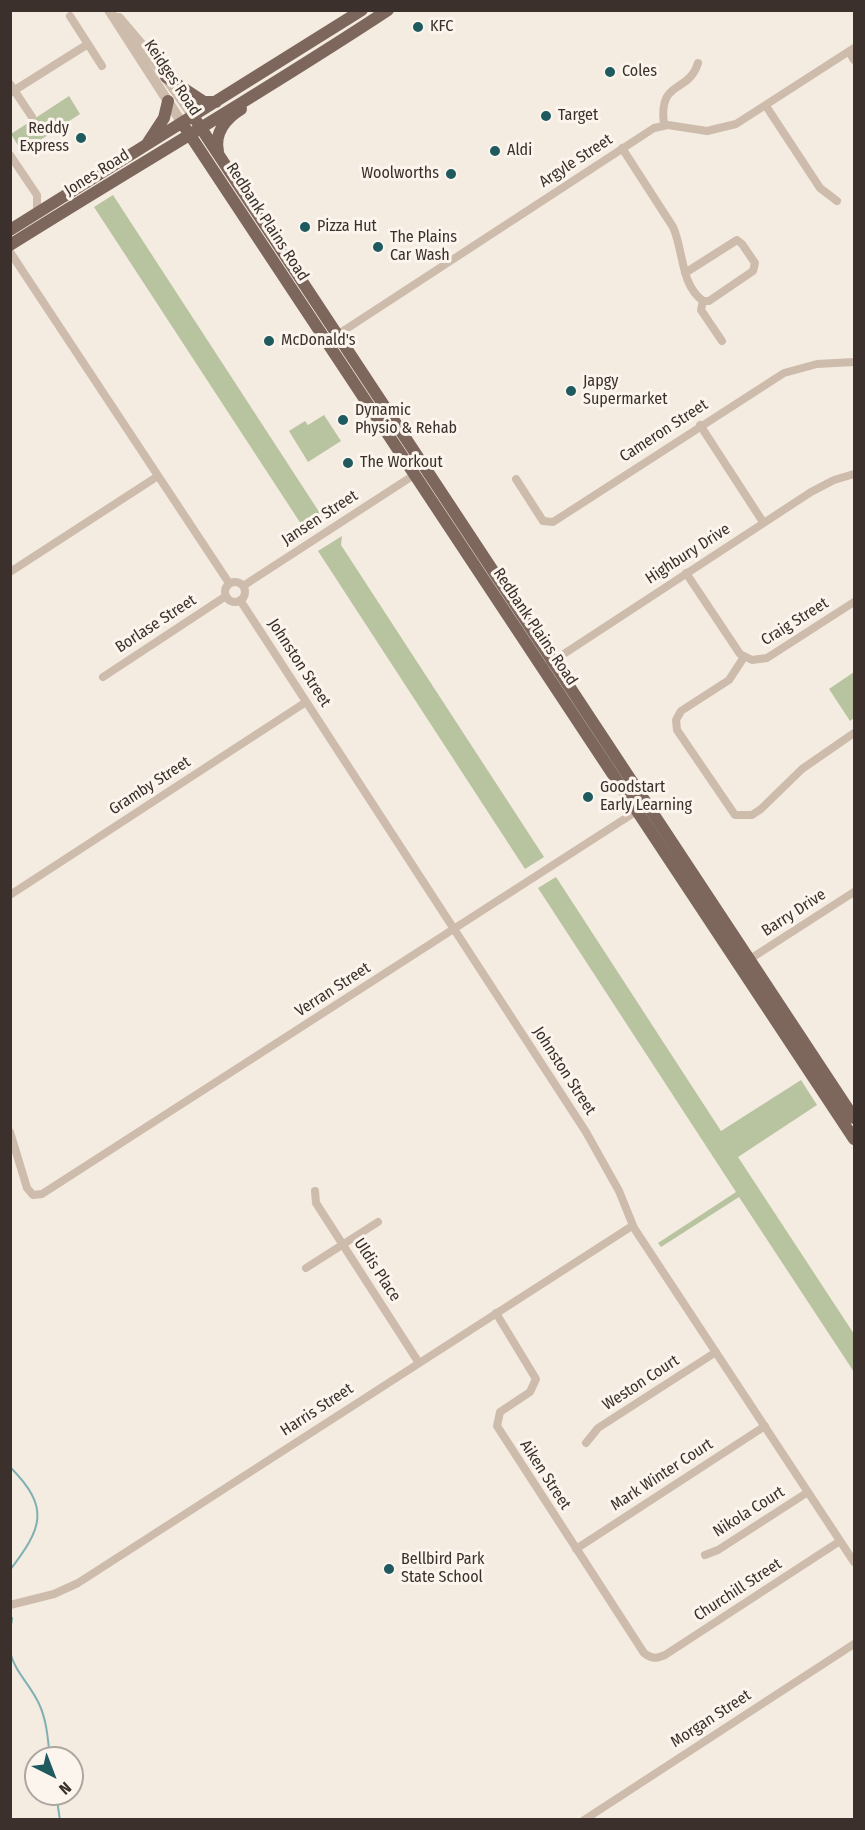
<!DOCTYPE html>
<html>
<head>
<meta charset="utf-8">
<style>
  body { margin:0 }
  #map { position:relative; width:865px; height:1830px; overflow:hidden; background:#f4ebe1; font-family:"Fira Sans Condensed",sans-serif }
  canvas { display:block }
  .frame { position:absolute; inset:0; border:12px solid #3b302b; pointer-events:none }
  .north { position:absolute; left:24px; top:1746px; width:60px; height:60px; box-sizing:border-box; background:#fbf5ee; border:2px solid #aea6a0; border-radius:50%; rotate:138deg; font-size:16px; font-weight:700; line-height:24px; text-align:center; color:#3b302b }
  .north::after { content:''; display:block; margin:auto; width:21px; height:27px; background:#1f5a5e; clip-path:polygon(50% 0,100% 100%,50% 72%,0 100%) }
</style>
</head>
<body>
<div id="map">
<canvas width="865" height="1830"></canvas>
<div class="frame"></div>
<div class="north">N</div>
</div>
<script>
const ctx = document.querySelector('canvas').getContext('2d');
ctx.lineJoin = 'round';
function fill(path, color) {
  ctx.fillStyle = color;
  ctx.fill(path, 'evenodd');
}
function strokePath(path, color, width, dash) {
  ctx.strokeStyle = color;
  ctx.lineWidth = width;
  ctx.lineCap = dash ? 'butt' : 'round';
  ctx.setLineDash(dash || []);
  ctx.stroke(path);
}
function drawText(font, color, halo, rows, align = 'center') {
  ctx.font = font + ' "Fira Sans Condensed",sans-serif';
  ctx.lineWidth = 6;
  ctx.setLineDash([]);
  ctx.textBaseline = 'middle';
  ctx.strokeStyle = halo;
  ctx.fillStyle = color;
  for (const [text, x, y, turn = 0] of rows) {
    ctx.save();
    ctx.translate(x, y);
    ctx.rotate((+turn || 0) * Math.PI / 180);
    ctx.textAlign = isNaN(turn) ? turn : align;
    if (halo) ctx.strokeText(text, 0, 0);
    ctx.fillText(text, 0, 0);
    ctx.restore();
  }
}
const green = new Path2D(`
  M69,96L80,114L22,152L11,134Z
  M113,195L325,521L301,536L303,527L94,207Z
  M324,415L341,441L308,462L289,431L305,421L308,425Z
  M342,536L341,545L544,857L525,869L318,551Z
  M854,672V718L850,721L829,689Z
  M556,877L721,1131L801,1080L817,1105L738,1157L854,1334V1372L739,1197L661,1247L658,1243L736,1192L538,888Z`);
const stream = new Path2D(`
  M10,1467C51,1508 42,1528 10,1570
  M10,1632L12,1618
  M10,1652C15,1673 32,1686 40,1706C47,1722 48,1741 50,1758
  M56,1794L60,1820`);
const minor = new Path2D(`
  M70,16L102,66
  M849,52L854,60
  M10,84L32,117
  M10,93L88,44
  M766,106L820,188L837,201
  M664,125C658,78 688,95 698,63
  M622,148L673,227C684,251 680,284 703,301
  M10,155L37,195V213
  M10,252L229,583
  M685,273L737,240L742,244L755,263L753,271L709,301H703
  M703,301L701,310L722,341
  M334,337L654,128L668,125L707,131L736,124L854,48
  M700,425L763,522
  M516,479L543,521L553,522L784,373L817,364L854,362
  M10,572L158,476
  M686,573L740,654L752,660L767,658L854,602
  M225 592a10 10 0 1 1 20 0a10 10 0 1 1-20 0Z
  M243,586L414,475
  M240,600L586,1132L619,1191L634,1228L854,1562
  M744,657L729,680L681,711L676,720L677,730L735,815H752L761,809L802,769L854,733
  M550,663L811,492L834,480L854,474
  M103,677L226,596
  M10,895L306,702
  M750,959L854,892
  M10,1132L27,1188L33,1195L42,1194L640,809
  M315,1191L316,1203L419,1363
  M306,1268L378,1222
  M496,1313L536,1379L530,1392L500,1412L497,1426L644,1653C652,1659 656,1659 665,1655L840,1541
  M586,1443L598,1428L716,1352
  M576,1549L765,1426
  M705,1555L718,1550L808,1492
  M10,1605L54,1594L78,1583L632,1226
  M584,1820L854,1644`);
const tertiary = new Path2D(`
  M109,10L182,123
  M119,18L147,51L193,116`);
const primary = new Path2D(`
  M166,77L204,102H216
  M193,116L854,1118
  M182,123L854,1139
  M147,144L164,118L168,101
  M218,151C214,133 226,118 241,109
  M10,230L362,10
  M10,245C136,166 264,92 388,10`);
const markers = [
  [418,27,6,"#1f5a5e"],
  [610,72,6,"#1f5a5e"],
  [546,116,6,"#1f5a5e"],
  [81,138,6,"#1f5a5e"],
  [495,151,6,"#1f5a5e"],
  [451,174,6,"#1f5a5e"],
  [305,227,6,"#1f5a5e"],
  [378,247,6,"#1f5a5e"],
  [269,341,6,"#1f5a5e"],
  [571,391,6,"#1f5a5e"],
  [343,420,6,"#1f5a5e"],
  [348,463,6,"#1f5a5e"],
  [588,797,6,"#1f5a5e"],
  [389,1569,6,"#1f5a5e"]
];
const poiNames = [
  ["KFC",430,27],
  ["Coles",622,72],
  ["Target",558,116],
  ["Reddy",69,129,"right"],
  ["Express",69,147,"right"],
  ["Aldi",507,151],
  ["Woolworths",439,174,"right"],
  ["Pizza Hut",317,227],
  ["The Plains",390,238],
  ["Car Wash",390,256],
  ["McDonald's",281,341],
  ["Japgy",583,382],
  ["Supermarket",583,400],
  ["Dynamic",355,411],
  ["Physio & Rehab",355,429],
  ["The Workout",360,463],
  ["Goodstart",600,788],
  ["Early Learning",600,806],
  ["Bellbird Park",401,1560],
  ["State School",401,1578]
];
const streetNames = [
  ["Keidges Road",172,78,56],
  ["Argyle Street",576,161,-33],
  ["Jones Road",97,173,-32],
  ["Redbank Plains Road",267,222,57],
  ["Cameron Street",664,431,-33],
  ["Jansen Street",320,518,-33],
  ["Highbury Drive",688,554,-33],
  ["Craig Street",795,622,-32],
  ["Borlase Street",156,624,-33],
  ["Redbank Plains Road",535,627,56],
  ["Johnston Street",299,663,57],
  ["Gramby Street",150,786,-33],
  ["Barry Drive",794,913,-33],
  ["Verran Street",333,990,-33],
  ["Johnston Street",564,1071,57],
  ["Uldis Place",377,1270,57],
  ["Weston Court",641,1383,-33],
  ["Harris Street",317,1410,-33],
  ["Aiken Street",545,1475,57],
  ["Mark Winter Court",662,1475,-33],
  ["Nikola Court",749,1512,-32],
  ["Churchill Street",738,1590,-33],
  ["Morgan Street",711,1719,-33]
];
fill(green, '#b8c4a0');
strokePath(stream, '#7fb0b2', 2);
strokePath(minor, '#cdbbac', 8);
strokePath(tertiary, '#cdbbac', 10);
strokePath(primary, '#7d675c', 12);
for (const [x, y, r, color] of markers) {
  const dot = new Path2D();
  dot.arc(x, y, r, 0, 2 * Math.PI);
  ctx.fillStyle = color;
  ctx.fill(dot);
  strokePath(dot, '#fbf5ee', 2);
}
drawText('16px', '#3b302b', '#fbf5ee', poiNames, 'left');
drawText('16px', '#3b302b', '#fbf5ee', streetNames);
</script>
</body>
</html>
